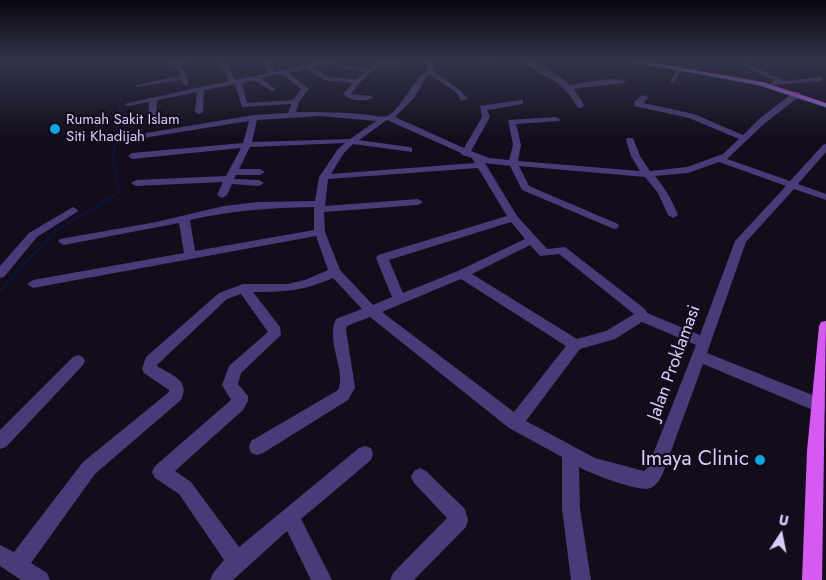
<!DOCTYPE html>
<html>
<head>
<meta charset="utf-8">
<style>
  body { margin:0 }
  #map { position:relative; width:826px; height:580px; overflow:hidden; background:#120c1b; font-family:Jost,sans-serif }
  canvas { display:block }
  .north { position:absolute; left:756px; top:510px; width:50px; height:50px; -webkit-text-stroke:4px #120c1b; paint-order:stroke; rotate:11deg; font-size:14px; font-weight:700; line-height:20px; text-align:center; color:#d9cbfb }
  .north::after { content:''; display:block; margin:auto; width:18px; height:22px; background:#d9cbfb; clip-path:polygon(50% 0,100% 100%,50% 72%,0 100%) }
</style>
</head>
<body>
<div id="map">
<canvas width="826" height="580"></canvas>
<div class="north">U</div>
</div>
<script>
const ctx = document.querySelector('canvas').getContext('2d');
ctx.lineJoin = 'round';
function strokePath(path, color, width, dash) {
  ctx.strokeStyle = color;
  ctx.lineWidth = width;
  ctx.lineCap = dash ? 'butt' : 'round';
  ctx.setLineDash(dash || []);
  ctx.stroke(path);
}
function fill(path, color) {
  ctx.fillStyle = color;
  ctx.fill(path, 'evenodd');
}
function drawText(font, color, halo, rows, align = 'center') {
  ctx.font = font + ' Jost,sans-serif';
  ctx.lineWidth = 4.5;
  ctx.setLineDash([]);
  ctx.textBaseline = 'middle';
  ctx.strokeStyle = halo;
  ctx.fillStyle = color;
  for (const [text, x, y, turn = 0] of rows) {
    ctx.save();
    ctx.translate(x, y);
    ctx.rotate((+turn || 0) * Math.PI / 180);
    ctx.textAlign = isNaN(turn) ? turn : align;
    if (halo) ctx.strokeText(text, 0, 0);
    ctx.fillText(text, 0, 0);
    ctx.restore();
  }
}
const streamFar2 = new Path2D(`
  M130,73L177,64
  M117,121C120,104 125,75 135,60`);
const streamFar1 = new Path2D(`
  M109,199L119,193L113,158L118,120`);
const stream = new Path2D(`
  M0,291L56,230L111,198`);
const street = new Path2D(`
  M168,60H174L177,62L198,60L180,65L187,77L188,85H184L181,80L136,87V85L180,76L178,71Z
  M219,60H225L235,80L269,73L261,60H267L275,72L307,64L344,60L314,68L328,77L356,79L365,72L339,66V64L369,69L376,63V60H382V62L402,63L403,64C396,68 387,63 380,66C369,71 358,85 351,94L372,96L373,98C365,102 349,101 343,94L353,83L324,80L307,69L289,73L309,89L299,102L296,112C321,112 345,112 370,115C376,116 383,118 389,115C403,107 414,76 427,72V60H433L434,72L460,90L468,99L461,101L456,92L430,75L427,76L414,98L395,117L464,148L482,117L480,106L520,100H523V104L487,110L490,117L471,151L489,158L509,160L513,145L508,120L556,117L560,119L559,121L516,124L521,145L518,161L640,171L631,156L626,140L627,138H633L640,156L650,171L687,167L723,154L739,139L689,118L634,106V102L642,95L649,97L643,103L694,114L743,135L759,119L794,92H800V96L765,123L727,159L790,181L823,145L826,144V152L798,184L826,194V200L794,189L746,242L707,353L825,400V410L819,412L813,410L703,364L663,473C660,480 655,488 647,489C634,490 591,474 579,467L580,509L591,580H571L562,509V457L509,428L370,317L347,326L346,330L354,381L355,388L348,400L263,453L257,455L251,453L249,447L251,441L338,390C347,373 325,340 336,319L362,309L333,278C303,291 286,292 253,292L280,327L281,335L241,373L238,384L248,396V401L243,410L175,471L191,482L239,547L359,448L365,446L371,448L373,454L371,460L301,519L332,580H311L287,531L233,580H210L213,573L224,560L179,494L155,478L152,472L155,466L231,400L222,385L229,366L268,332L241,294L227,299L158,364L157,366C171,375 191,380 181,400L95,474L31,563L47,573L50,580H21L0,566V545L14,552L83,462L169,392V390L144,373L142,369L146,357L219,293L243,284H288L305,280L328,270L316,236L33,288L27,284L33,280L184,253L179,223L64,245L60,243L58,241L60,239L156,222L224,206L257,202L315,201L319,177L338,149L345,143L250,147L239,169H260L265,172L260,175H236L234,179L259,180L264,183L259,186L232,184L227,195L222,198L217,195L223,182L136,186L131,183L136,180L226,176L241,148L132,159L128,156L132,153L243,143L249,121L137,139L133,137L134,135L254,115L288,113L291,104L242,107L235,84L204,90L203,112L199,114L195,112L197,92L157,100L156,122L152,124L148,122L149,102L128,106L124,104L229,81ZM282,74L301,89L293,100L247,103L242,83L254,80L272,91L276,89L274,88L261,78ZM320,116L376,121L350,139L252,142L257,120ZM387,120L461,153L462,155L472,158L475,163L331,174L344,153L353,144L412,152V148L409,147L359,140ZM719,162L786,186L735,241L700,335L647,313L645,309L565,247L547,249L517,216L485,163L510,166L522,190L614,229L618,228L619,226L618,224L529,186L519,166L645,177L658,193L668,215L673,218L678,215C672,200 665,188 655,176L688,173ZM478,168L507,216L378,255L376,258L392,297L373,305L340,270L325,232L324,212L418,205L423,202L418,199L325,206L328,179ZM314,207V230L195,251L190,220C234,210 269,208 314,207ZM511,222L525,239L458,271L403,293L389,260ZM530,245L540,256L559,254L634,314L606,331L577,339L472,274ZM461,279L566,346L514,412L382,312ZM642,322L696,345L648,467L644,471L595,458L526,421L580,349L615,339Z
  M490,60H509L486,64L483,62Z
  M521,60C536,59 559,75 570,85C584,83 616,75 627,82C624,84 583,87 574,89L585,106L581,108H578C559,75 546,81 521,60Z
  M738,60H744L751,66L786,81L820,77L823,79L820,81L773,85L770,83L775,81L747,68Z
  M677,67L682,68L674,83H670Z
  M73,207L78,210L77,212L37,237L4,277L0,278V266L29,233Z
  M78,355L83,357L85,361L83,365L6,447L0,449V430L73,357Z
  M420,468L426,471L465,509L468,520L466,527L414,580H390L393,573L447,518L414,483L411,477L414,471Z`);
const primary = new Path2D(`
  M626,60H638L763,82L826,103V107L762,86Z
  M826,321L822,580H802L807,451L819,326L821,322Z`);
const tram = new Path2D(`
  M624,60L756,84L826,107`);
const markers = [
  [55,129,6,"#11a5e1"],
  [760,460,6,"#11a5e1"]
];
const farPoinames = [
  ["Rumah Sakit Islam",66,120],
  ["Siti Khadijah",66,137]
];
const streetNames = [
  ["Jalan Proklamasi",675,363,-70]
];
const nearPoinames = [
  ["Imaya Clinic",749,460]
];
strokePath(streamFar2, '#0c1335', 2);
strokePath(streamFar1, '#0c1335', 2.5);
strokePath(stream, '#0c1335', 3);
fill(street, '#493b77');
fill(primary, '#d65af2');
strokePath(tram, '#11a5e1', 1);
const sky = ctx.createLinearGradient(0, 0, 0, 141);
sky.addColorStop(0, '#0a070f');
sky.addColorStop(0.43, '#33344a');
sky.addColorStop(1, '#33344a00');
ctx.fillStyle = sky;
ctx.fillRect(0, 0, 826, 141);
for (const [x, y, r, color] of markers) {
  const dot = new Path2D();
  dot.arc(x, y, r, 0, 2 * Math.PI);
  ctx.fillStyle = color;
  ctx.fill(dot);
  strokePath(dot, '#120c1b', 2);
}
drawText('15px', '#d9cbfb', '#120c1b', farPoinames, 'left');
drawText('18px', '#d9cbfb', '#120c1b', streetNames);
drawText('21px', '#d9cbfb', '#120c1b', nearPoinames, 'right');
</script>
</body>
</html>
